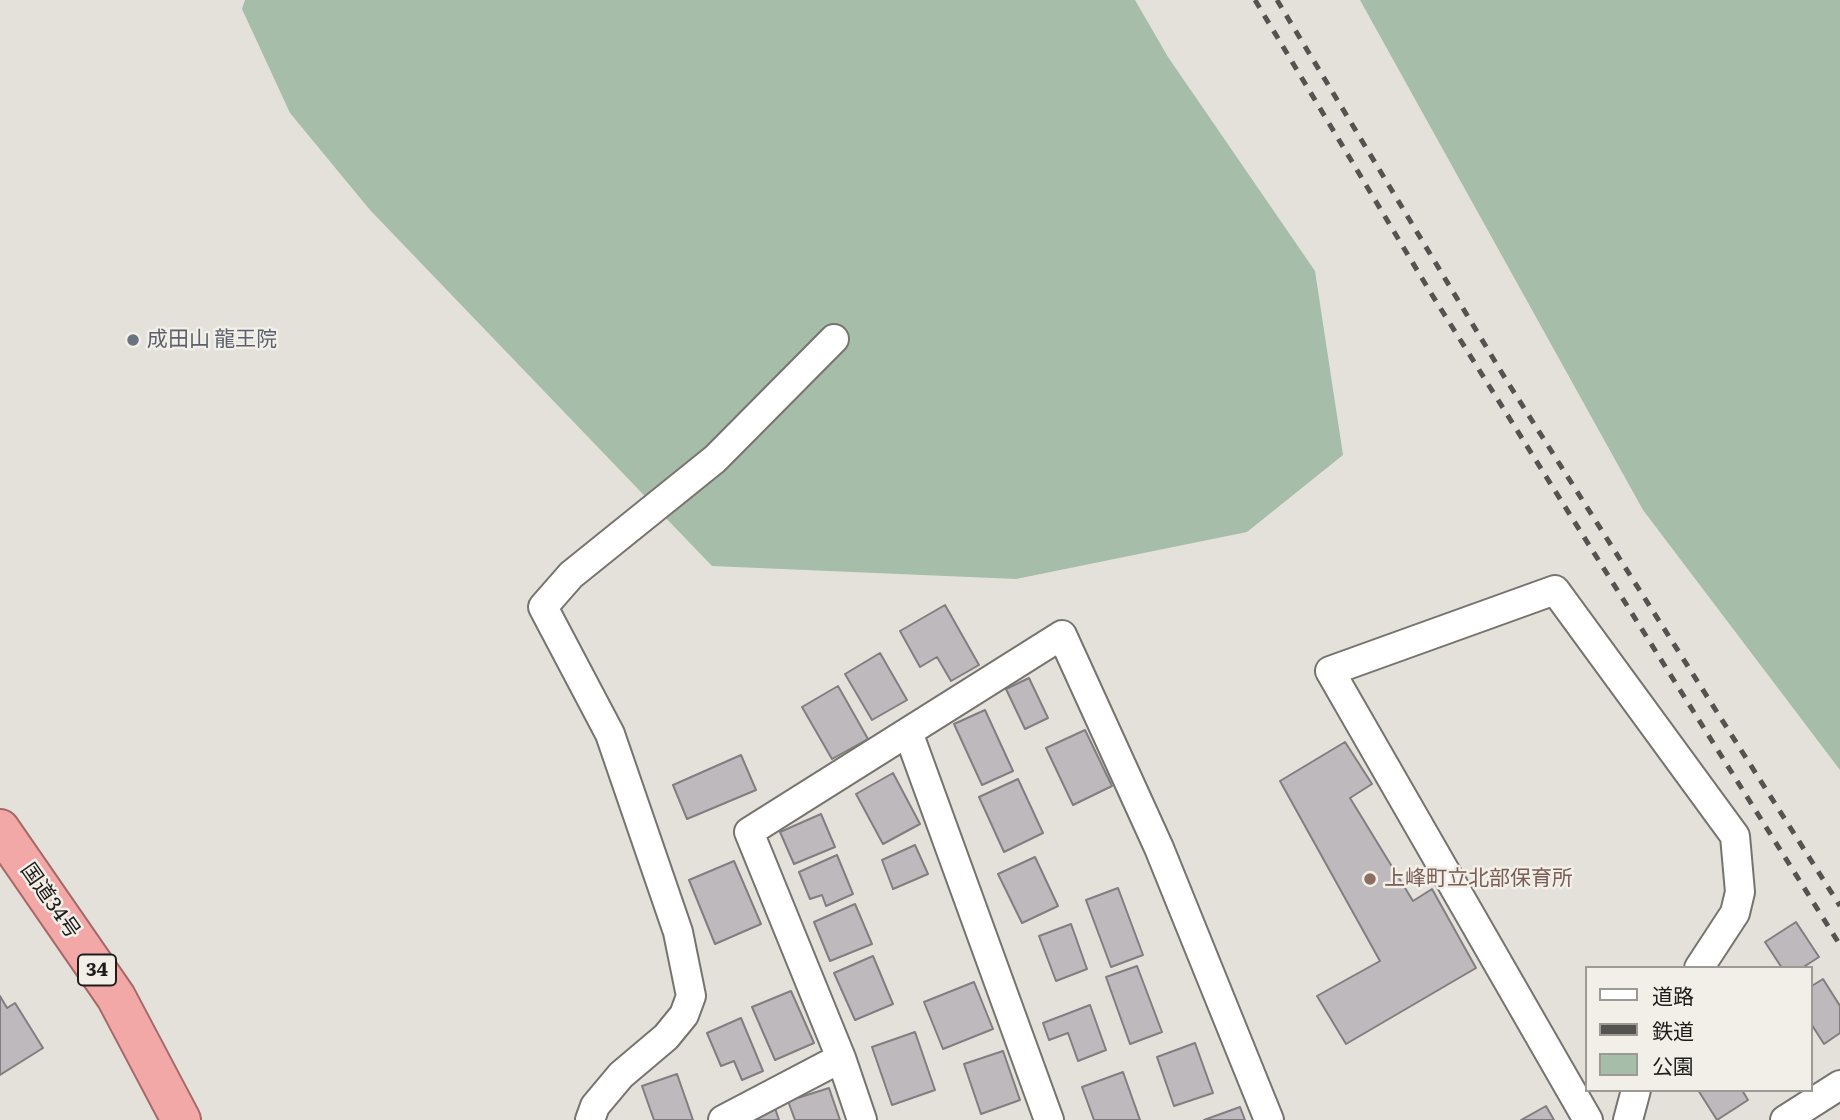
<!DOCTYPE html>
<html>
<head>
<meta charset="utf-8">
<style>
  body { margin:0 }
  #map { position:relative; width:1840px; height:1120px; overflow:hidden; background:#e4e1db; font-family:Literata,"Noto Sans JP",serif }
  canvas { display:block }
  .legend { position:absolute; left:1585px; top:966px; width:228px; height:126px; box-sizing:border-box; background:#f2eee8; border:2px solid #9d9a96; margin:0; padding:9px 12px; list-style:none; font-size:21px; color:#1e1d1b }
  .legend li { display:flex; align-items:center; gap:14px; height:35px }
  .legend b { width:35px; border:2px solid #9d9a96 }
</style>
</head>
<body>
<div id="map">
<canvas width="1840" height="1120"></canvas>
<ul class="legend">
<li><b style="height:9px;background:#fff"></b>道路</li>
<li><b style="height:9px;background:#555350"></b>鉄道</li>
<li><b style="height:19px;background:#a5bda9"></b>公園</li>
</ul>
</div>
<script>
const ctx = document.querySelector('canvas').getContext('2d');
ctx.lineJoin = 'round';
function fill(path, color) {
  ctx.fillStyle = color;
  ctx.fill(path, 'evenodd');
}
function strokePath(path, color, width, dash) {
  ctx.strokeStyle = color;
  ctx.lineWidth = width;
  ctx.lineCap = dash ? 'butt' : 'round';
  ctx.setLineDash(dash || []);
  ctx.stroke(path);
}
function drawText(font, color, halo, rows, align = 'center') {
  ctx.font = font + ' Literata,"Noto Sans JP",serif';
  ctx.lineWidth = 5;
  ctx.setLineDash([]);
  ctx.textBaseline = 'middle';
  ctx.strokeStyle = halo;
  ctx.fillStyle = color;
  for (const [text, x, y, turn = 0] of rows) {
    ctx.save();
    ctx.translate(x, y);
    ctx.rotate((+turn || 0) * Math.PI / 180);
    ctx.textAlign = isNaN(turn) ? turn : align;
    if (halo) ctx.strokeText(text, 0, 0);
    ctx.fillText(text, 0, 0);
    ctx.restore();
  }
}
const green = new Path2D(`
  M245,0H1135L1168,57L1315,271L1343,455L1247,532L1016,579L712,566L370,210L290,113L242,9Z
  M1360,0H1840V770L1643,510Z`);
const building = new Path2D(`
  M945,605L979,665L951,681L937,657L920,667L900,631Z
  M880,653L907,700L872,720L845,674Z
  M1029,678L1048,718L1025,729L1006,689Z
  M838,686L868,739L832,759L802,707Z
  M985,710L1013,771L982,785L954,724Z
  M1085,730L1112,786L1073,805L1046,748Z
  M1345,742L1372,784L1350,798L1413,901L1432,889L1476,968L1346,1044L1317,996L1380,961L1280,781Z
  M741,755L756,790L687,819L673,785Z
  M893,773L920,824L883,844L856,794Z
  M1018,779L1043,833L1004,852L979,797Z
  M821,814L835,847L794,864L780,832Z
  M915,845L928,874L893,889L882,860Z
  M837,855L853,894L826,906L822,895L810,899L799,872Z
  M1035,857L1058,906L1022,923L998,874Z
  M734,861L761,924L715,944L689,880Z
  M1118,888L1143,955L1111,967L1086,900Z
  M855,904L872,944L830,961L814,922Z
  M1796,922L1819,957L1802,968H1782L1765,942Z
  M1071,924L1087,969L1056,981L1039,936Z
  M873,956L893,1004L855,1020L834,973Z
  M1137,966L1162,1032L1130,1044L1106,977Z
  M1823,979L1840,1006V1033L1824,1044L1810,1022V987Z
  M974,982L993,1029L943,1049L924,1002Z
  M791,991L814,1043L775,1060L752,1007Z
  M0,996L7,1008L15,1003L43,1048L0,1075Z
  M1090,1005L1106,1050L1078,1061L1068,1033L1049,1040L1043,1023Z
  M741,1018L763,1071L742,1080L734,1061L721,1066L707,1033Z
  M915,1032L935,1090L892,1105L872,1047Z
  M1195,1043L1213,1093L1174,1106L1157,1057Z
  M1003,1051L1020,1100L981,1114L964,1064Z
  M1123,1072L1140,1120H1094L1082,1087Z
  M677,1074L693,1120H654L642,1086Z
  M829,1088L840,1120H795L788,1101Z
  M1698,1090H1742L1748,1100L1717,1120Z
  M1546,1106L1554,1120H1521Z
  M1240,1107L1245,1120H1204Z
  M775,1108L779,1120H741Z`);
const minor = new Path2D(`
  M908,732L1049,1120
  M590,1120L595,1106L621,1075L666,1037L684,1015L691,996L678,932L610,734L543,607L571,575L715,459L834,339
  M723,1120L841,1058
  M862,1120L841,1058L749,832L1062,635L1159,848L1269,1120
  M1588,1120L1330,671L1555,590L1735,836L1740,892L1735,913L1699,968
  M1628,1120L1636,1090
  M1785,1120L1840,1085`);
const trunk = new Path2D(`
  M0,829L116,997L181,1120`);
const rail = new Path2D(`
  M1255,0L1429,290L1840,945
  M1277,0L1505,378L1840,906`);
const markers = [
  [133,340,7,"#6b7280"],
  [1370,879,7,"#8d6e63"]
];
const shields = [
  [97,970,38]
];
const shieldNames = [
  ["34",97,970]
];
const worshipNames = [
  ["成田山 龍王院",147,340]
];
const educationNames = [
  ["上峰町立北部保育所",1384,879]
];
const streetNames = [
  ["国道34号",50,901,55]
];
fill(green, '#a5bda9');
fill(building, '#beb9bd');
strokePath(building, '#827d80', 2);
strokePath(minor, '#77736f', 32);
strokePath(trunk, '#a56966', 42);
strokePath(minor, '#fff', 28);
strokePath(trunk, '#f2a8a6', 38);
strokePath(rail, '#555350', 5, [9, 9]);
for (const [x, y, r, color] of markers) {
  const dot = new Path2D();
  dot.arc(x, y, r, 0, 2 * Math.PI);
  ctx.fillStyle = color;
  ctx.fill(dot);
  strokePath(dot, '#f2eee8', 2.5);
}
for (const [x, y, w] of shields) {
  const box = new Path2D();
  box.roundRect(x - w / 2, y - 15.5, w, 31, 5);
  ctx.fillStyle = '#f2eee8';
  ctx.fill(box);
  strokePath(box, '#1e1d1b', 2);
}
drawText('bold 19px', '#1e1d1b', null, shieldNames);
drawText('21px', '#5b616d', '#f2eee8', worshipNames, 'left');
drawText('21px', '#785e54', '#f2eee8', educationNames, 'left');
drawText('21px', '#1e1d1b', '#f2eee8', streetNames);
</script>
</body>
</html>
